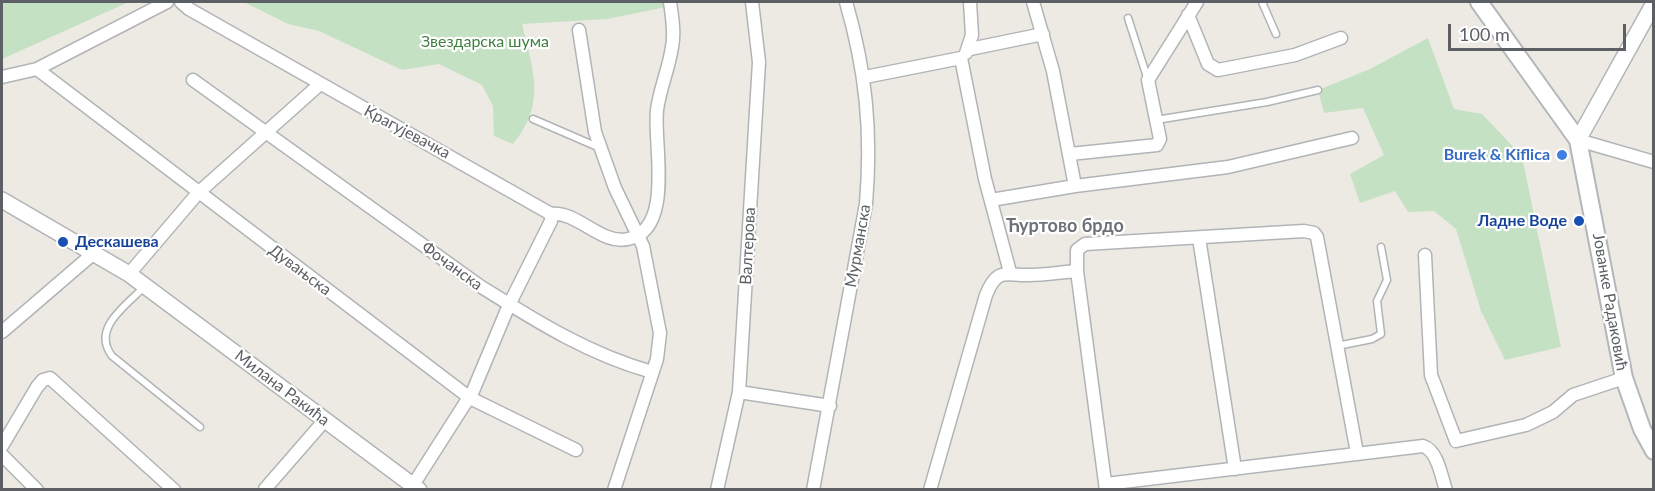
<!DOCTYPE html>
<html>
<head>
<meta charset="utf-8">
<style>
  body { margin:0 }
  #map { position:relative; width:1655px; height:491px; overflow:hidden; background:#edeae4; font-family:Lato,sans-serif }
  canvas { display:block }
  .frame { position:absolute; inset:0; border:3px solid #5c5f63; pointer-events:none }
  .scale { position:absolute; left:1448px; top:24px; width:178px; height:27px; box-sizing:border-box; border:3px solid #5c5f63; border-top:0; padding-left:8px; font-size:18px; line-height:21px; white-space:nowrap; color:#5c5f63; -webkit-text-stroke:4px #fff; paint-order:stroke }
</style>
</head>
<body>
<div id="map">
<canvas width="1655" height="491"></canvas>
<div class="frame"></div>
<div class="scale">100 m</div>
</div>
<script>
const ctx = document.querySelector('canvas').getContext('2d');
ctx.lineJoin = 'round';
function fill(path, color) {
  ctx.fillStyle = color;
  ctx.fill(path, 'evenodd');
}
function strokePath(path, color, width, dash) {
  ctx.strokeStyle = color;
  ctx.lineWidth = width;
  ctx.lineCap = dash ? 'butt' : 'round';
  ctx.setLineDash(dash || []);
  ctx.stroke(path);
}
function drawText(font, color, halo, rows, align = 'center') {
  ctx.font = font + ' Lato,sans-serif';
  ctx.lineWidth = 4.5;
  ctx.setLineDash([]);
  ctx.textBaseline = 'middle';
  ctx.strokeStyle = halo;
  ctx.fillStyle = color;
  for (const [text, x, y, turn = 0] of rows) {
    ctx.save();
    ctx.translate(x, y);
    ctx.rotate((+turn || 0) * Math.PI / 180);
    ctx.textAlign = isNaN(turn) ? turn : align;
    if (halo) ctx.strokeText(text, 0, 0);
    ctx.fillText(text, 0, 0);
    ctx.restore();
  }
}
const green = new Path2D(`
  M2,2H129L2,59Z
  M244,2H670L671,6L607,19L522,24C533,71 547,103 513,144L494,136L493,106L482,85L439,64L402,70L319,31L288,24Z
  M1428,38L1454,109L1482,114L1522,156L1561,347L1505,360L1481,311L1456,229L1434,211L1408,212L1395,191L1360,203L1350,174L1384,155L1363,108L1324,113L1318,90L1370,69Z`);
const service = new Path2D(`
  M1262,2L1276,34
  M1128,18L1147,77
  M533,119L600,148
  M1156,120L1267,102L1318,90
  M145,286C126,306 91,328 112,356L200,427
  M1337,346L1372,339L1381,334L1377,301L1387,280L1381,247`);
const minor = new Path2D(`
  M181,2L189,9L551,214C578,211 600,245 628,239C675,230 653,142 657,110C660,88 669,68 672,47C675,33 672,16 670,2
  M1033,2L1053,71L1075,186
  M1188,15L1208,64L1218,70L1295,55L1341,38
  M579,30L595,132L615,188L643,246L660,333L657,359L614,490
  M970,49L1043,34
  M966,53L972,35L970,2
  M961,58L985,179L1010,272
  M37,69L470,398L576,450
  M2,77L37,69L167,2
  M865,77L961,58
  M193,80L480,286C536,321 588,354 652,372
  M1578,140L1654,162
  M1070,154L1157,145L1160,139L1148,80L1197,2
  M991,200L1075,186L1228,167L1352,138
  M1199,238L1235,469
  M1425,255L1431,375L1456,441L1526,425L1553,412L1573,395L1624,378
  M129,274L198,193L319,85
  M2,332L94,253
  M739,392L830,406
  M2,446L37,387L43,380L50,378L174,490
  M2,455L37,490
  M1106,484L1423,446C1438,451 1441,476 1446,490
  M413,485L473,391L509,305L551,221V214
  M265,489L325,420
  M717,490L739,392L759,62L752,2
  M813,490L866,204C872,131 866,71 846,2
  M930,490L986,295C998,266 1006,276 1029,275C1045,275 1061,272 1077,271
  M1106,490L1077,271V250L1085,244L1304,231L1314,233L1317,237L1357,453`);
const tertiary = new Path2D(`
  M1578,140L1654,3
  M2,200L129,274L419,490`);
const secondary = new Path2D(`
  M1479,2L1578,140L1624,378L1642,429L1654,451`);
const markers = [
  [1562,155,6,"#3f7fe0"],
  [1579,221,6,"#1a4fb4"],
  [63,242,6,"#1a4fb4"]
];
const parkNames = [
  ["Звездарска шума",485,42]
];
const streetNames = [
  ["Крагујевачка",407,132,28],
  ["Валтерова",748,246,-87],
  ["Мурманска",858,246,-80],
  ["Фочанска",452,266,36],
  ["Дувањска",300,270,37],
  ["Јованке Радаковић",1610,302,80],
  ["Милана Ракића",282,388,37]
];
const shopNames = [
  ["Burek & Kiflica",1550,155]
];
const transitNames = [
  ["Ладне Воде",1567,221],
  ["Дескашева",75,242,"left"]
];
const neighbourhoodNames = [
  ["Ћуртово брдо",1065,226]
];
fill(green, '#c5e1c3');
strokePath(service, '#b1b4b7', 9);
strokePath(minor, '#b1b4b7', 15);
strokePath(tertiary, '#b1b4b7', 18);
strokePath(secondary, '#b3b6ba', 20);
strokePath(service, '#fff', 6);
strokePath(minor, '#fff', 12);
strokePath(tertiary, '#fff', 15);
strokePath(secondary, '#fff', 16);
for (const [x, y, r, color] of markers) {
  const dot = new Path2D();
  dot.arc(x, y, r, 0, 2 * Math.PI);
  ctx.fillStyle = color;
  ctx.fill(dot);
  strokePath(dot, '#fff', 2);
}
drawText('16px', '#407f3f', '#fff', parkNames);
drawText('16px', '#5c5f63', '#fff', streetNames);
drawText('bold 16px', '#366cbe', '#fff', shopNames, 'right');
drawText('bold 16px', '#164399', '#fff', transitNames, 'right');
drawText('bold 18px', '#6d7175', '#fff', neighbourhoodNames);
</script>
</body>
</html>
